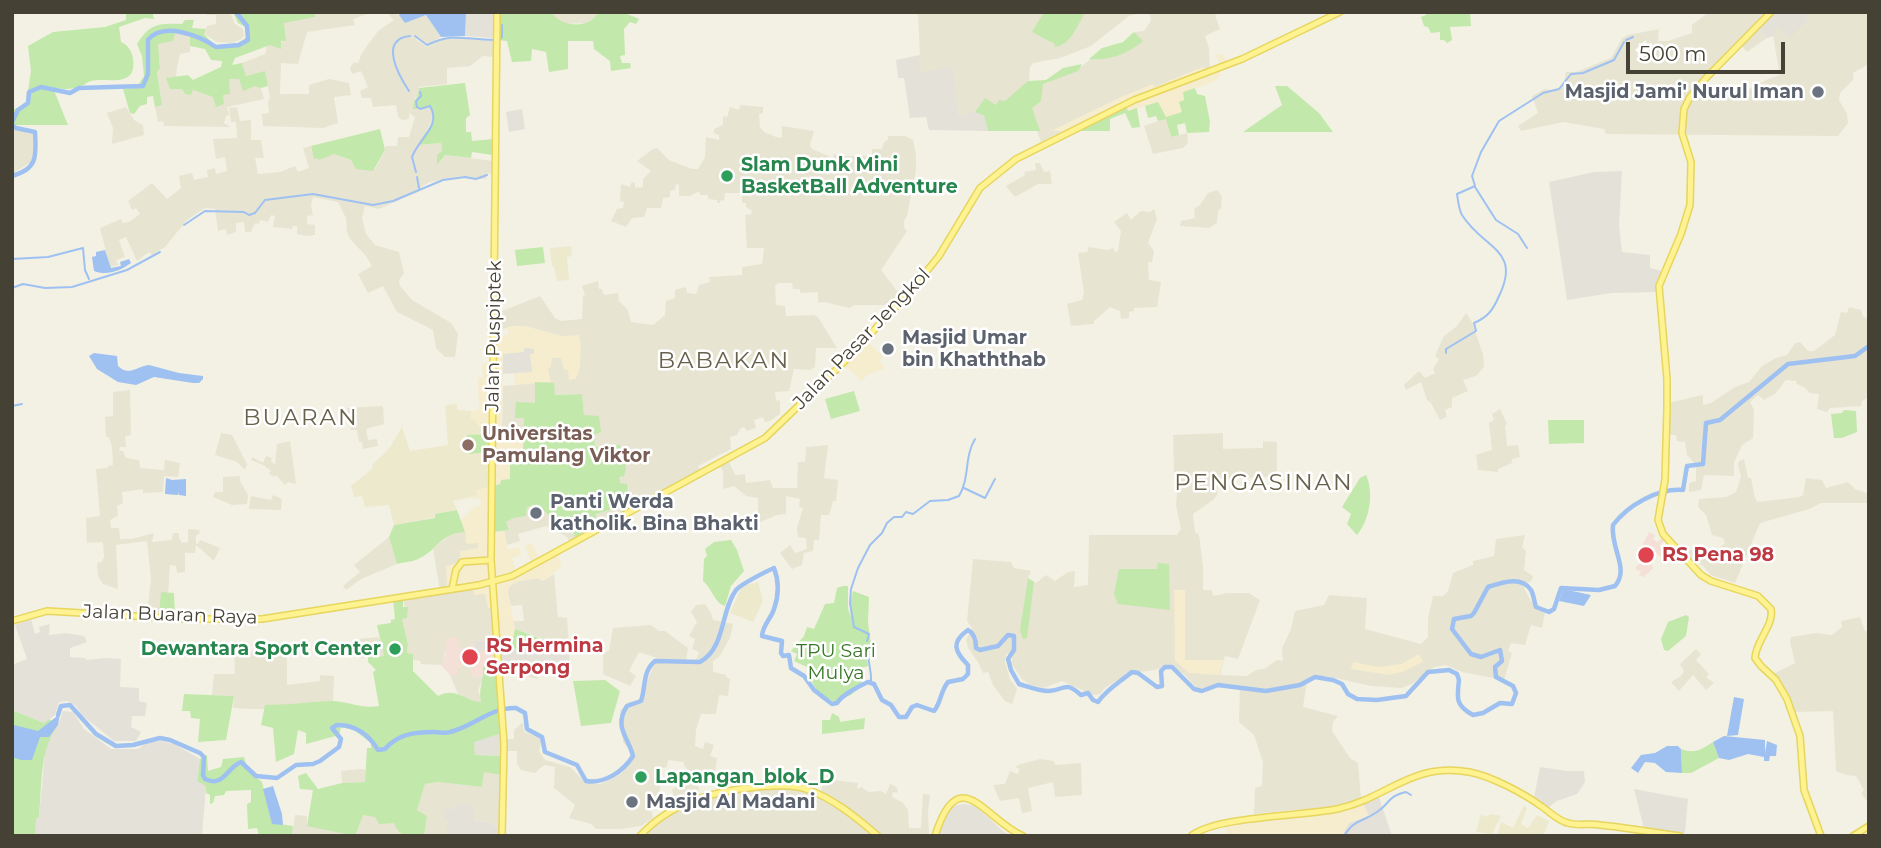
<!DOCTYPE html>
<html>
<head>
<meta charset="utf-8">
<style>
  body { margin:0 }
  #map { position:relative; width:1881px; height:848px; overflow:hidden; background:#f3f1e4; font-family:Montserrat,sans-serif }
  canvas { display:block }
  .frame { position:absolute; inset:0; border:14px solid #454134; pointer-events:none }
  .scale { position:absolute; left:1626px; top:42px; width:159px; height:32px; box-sizing:border-box; border:4px solid #454134; border-top:0; padding-left:9px; font-size:21px; line-height:24px; white-space:nowrap; color:#454134; -webkit-text-stroke:5px #fff; paint-order:stroke }
</style>
</head>
<body>
<div id="map">
<canvas width="1881" height="848"></canvas>
<div class="frame"></div>
<div class="scale">500 m</div>
</div>
<script>
const ctx = document.querySelector('canvas').getContext('2d');
ctx.lineJoin = 'round';
function fill(path, color) {
  ctx.fillStyle = color;
  ctx.fill(path, 'evenodd');
}
function strokePath(path, color, width, dash) {
  ctx.strokeStyle = color;
  ctx.lineWidth = width;
  ctx.lineCap = dash ? 'butt' : 'round';
  ctx.setLineDash(dash || []);
  ctx.stroke(path);
}
function drawText(font, color, halo, rows, align = 'center') {
  ctx.font = font + ' Montserrat,sans-serif';
  ctx.lineWidth = 5;
  ctx.setLineDash([]);
  ctx.textBaseline = 'middle';
  ctx.strokeStyle = halo;
  ctx.fillStyle = color;
  for (const [text, x, y, turn = 0] of rows) {
    ctx.save();
    ctx.translate(x, y);
    ctx.rotate((+turn || 0) * Math.PI / 180);
    ctx.textAlign = isNaN(turn) ? turn : align;
    if (halo) ctx.strokeText(text, 0, 0);
    ctx.fillText(text, 0, 0);
    ctx.restore();
  }
}
const residential = new Path2D(`
  M207,12H230L235,24L243,29L244,36L240,40L232,43L217,42L204,34L207,26L216,24V15H206Z
  M315,12H373L353,19L355,25L307,32L298,64L281,63L280,94H309V85L329,79L349,83L351,95L334,97L338,123L323,128L263,126L262,114L269,113L268,102L270,98L265,72L246,76L242,63L265,54L267,46L285,41L283,22L315,17Z
  M389,12L399,15L405,23L426,15L441,37L428,44L414,35L417,40L427,47L436,41L455,38L494,41V57L483,56L470,66L447,68V84L419,87V94L415,98L419,110L429,107L433,113V118L419,145L441,143L442,151L438,164L445,155L493,161L492,173L487,174L486,179H469L462,176L430,182L421,187L420,191L379,209L365,206L362,218L366,234L375,245L399,252L404,273L399,280L400,286L412,300L451,323L458,334L455,357H445L436,348L433,330L397,312L383,286L368,293L358,274L372,266L366,256L350,239L347,232L346,218L338,202L313,197L311,205L313,215L307,216V224L315,225V235L306,236L297,234V226H293L292,229L273,227L275,216L271,215L268,222L260,220L259,224L255,223L251,232H245L244,222L236,223V232L227,235L226,229L218,231L215,209L205,208L187,220L165,247L152,255L149,252L137,261L126,237L119,240L125,257L116,260L118,265L110,267L100,228L121,219L123,223L129,222L140,214L136,208L132,210L128,201L152,183L167,199L181,188L179,176L192,173L194,180L208,177L207,170L215,168L216,174L227,171L225,157L216,159L213,139L237,138L236,122H231L229,108L237,107L240,121L251,120V140H261L264,158H255L258,174L280,172L295,166L298,172L309,168L303,148L311,146L312,152L318,158L334,154L375,169L385,151V146H397L398,137H409L415,117L409,113V119L402,120L398,117L396,105L373,107L371,98H362L360,91L368,87L361,71L352,74L350,68L354,62L358,63L362,53L378,31L394,20L388,14Z
  M543,12H601L587,23L565,24L556,19L553,14Z
  M918,12H1227L1215,15L1220,29L1205,36L1209,48L1210,69L1085,119L1041,142L1029,109L1041,83L1064,70L1082,66L1093,57L1127,45L1135,32L1144,31L1151,21L1150,15L1141,13L1129,16L1091,46L1060,58L1033,63L1030,67L1029,80L1007,109L959,118L952,68L920,75L910,60L920,58Z
  M1709,12H1771L1757,27L1767,38L1747,52L1739,43L1705,79L1716,93H1742L1768,79L1780,75L1773,36L1778,26L1807,19L1806,12H1869V64L1853,73L1854,79L1840,93L1839,100L1847,114L1848,123L1838,136L1606,134L1604,129L1563,122L1521,131L1518,126L1538,113L1532,96L1545,89L1554,90L1559,88L1564,82L1566,72H1576L1611,58L1622,38L1628,35L1659,29L1658,41H1668L1692,33V25Z
  M175,31L191,34L190,52L180,54L177,67L176,77L185,94L191,95L192,90L214,97L216,106L228,79H240L261,88L264,99L227,107L229,115L226,116L224,123L230,127L164,126L163,121L158,122L155,107L162,105L157,72L160,69L158,43Z
  M740,105L763,107V113L759,114L760,127L764,132L776,137L782,138V126L814,131L810,145L812,149L833,158L834,154L844,156H872V149H882L884,142L888,140V136H905L913,140L916,155V170L907,216L904,221V227L907,231L881,270L900,295L896,299L899,302L893,309L888,305H855L849,308L824,302L818,303V292L800,293V289H793L792,283H778L775,286L776,305L785,306L786,316L814,315L818,317L837,348H816L815,367L810,370L794,369L789,391L775,392L776,400L780,401V414L770,421L765,422L763,417L754,420L756,428L747,431L744,427L740,429L737,435L730,437L731,449L698,466L702,475L584,536L580,526L595,518L596,514L613,509L618,499L620,445L595,447L594,435L584,415L582,394L554,395V384L535,403L524,418V429L502,428L503,386L516,385L514,373L531,372L507,328L496,330L497,313L540,296L555,318L561,321L582,319L583,296L585,295L582,286L598,281L599,289H602L604,295L618,293L619,301L628,310L631,322L653,325L665,315L666,301L675,298V290L686,287L687,293L696,294L699,285L710,282L709,277L742,275V267L762,264L764,248H747L745,215L751,214L752,211L746,207V203H742V193H725L724,200L720,201V203H717V200L708,199V195H700L699,191L690,196H679V185L676,184L675,190L670,191V197L663,198L661,208H647L644,217L632,218L626,227L611,221L617,209L623,208L624,202L620,201L621,184L630,187L631,183L635,182V188L643,187V179L651,171L637,161L653,149L657,148L669,160L692,169H698L705,157L706,137L719,140V135L714,133V129L723,125V116L727,117L730,107L739,110Z
  M126,107L134,120L143,125L144,135L112,144L113,128L107,113Z
  M1166,118L1171,137L1187,133L1188,143L1183,148L1153,154L1144,126Z
  M12,128L33,134L35,157L34,160L12,174Z
  M1035,163H1040L1044,172L1050,171L1052,184H1038L1015,197L1006,186L1025,175L1024,172L1036,170Z
  M1217,190L1222,196L1221,208L1218,211L1217,223L1209,228L1180,226L1181,221L1195,218L1194,209L1200,205L1208,193Z
  M1154,209L1157,219L1148,243L1154,251L1152,262H1148L1149,280L1161,282L1157,307L1134,308V311L1129,312V318L1121,319L1120,311L1110,307L1094,321V324L1071,326L1067,304L1082,300L1084,292L1078,253L1087,252L1089,247L1107,250L1113,248L1115,252L1118,251L1121,231L1114,222L1127,213L1131,220L1141,211L1150,212Z
  M1849,307L1861,310L1863,317L1869,319L1867,353L1869,384L1867,398L1862,401L1861,406L1830,408L1827,412L1817,409L1819,394L1810,393L1804,387L1797,384L1796,381L1786,380L1775,394L1764,400L1758,395L1750,402L1754,410L1753,438L1742,445L1734,463V476L1704,475L1701,490L1689,492V483L1696,481V465L1687,455L1685,442L1677,441L1676,435H1667L1668,403L1703,395V405L1711,403L1735,387L1749,382L1762,366L1776,358L1787,355L1795,343L1800,342L1808,351H1814L1835,335L1841,312L1847,313Z
  M1466,313L1472,322L1483,354L1484,367L1476,376L1463,380L1468,391L1452,398V407L1445,410L1447,417L1440,420L1431,403L1427,400L1421,382L1406,390L1404,385L1419,371L1425,378L1435,373L1433,369L1439,359L1435,356L1444,336L1457,326Z
  M130,390L131,435L125,436L126,447H120L119,451H123L126,458L139,460L140,468L164,470L165,460L180,463L178,477L164,476L163,492L143,493V489L122,492L123,503L117,506L118,516L110,520L111,528H119L120,539H132L154,533L152,542L172,540L173,533H179V538L182,543L188,542V529L200,530L199,534L196,535V544H198L200,540L220,548L214,561L196,545L195,553H185V572L177,573L176,566L170,565L168,594L162,592L159,616L147,615L151,579L147,541L116,545L118,589L103,584L98,576L97,563L102,562L104,557L103,542L87,543L86,518L100,516L96,469L108,468V466L113,465L112,447L109,437H106L105,417L113,416V392Z
  M383,406L384,424L366,429L368,440L377,439L378,446L363,449L362,442H359L357,430H351L347,408Z
  M1500,409L1507,424L1505,426L1507,446L1518,445L1520,457L1512,459V463L1498,469V472L1478,470L1476,455L1492,450L1489,423L1494,420L1492,414Z
  M221,433L232,435L247,464L245,470L237,462L215,455Z
  M1223,433V449L1263,448V441L1277,442V476L1218,480L1217,495L1213,500L1193,514L1195,532L1199,535L1203,566V590H1212L1213,596L1227,593H1249L1260,600L1238,659L1225,656L1220,675L1247,676L1256,670L1264,669L1277,660L1283,661L1282,648L1291,629L1295,611L1324,605L1329,595L1367,598L1365,629L1421,644L1428,637V619L1433,596H1443L1448,591L1453,573L1473,565V561L1494,556L1496,539L1525,535L1522,547L1526,551L1524,570L1533,576L1532,580L1523,586L1535,609L1545,612L1542,628L1531,625L1525,645L1511,643L1508,651L1512,653L1504,680L1462,672L1446,665L1434,667L1412,684L1401,688L1371,686L1327,676H1315L1307,681L1303,707L1338,716L1333,722L1332,731L1350,758L1358,763L1361,799L1347,804L1311,810L1304,809L1254,814L1255,788L1262,786L1263,762L1254,735L1239,722L1240,687L1218,684L1208,688H1197L1184,674L1169,665L1155,670L1130,673L1106,687L1100,694L1093,695L1062,681L1044,688L1030,685L1022,679L1011,663L1013,656L1010,653L1006,654L1005,662L1010,679L1017,689L1012,704L1005,701L993,685L988,672L983,673L978,662L968,648L966,640L972,628L967,621L973,559L1011,562L1014,568L1031,571L1028,578L1036,583L1046,575L1055,581L1068,572L1075,571L1074,587L1088,585L1089,535H1177L1181,529L1176,505L1178,480L1174,472L1173,435Z
  M290,441L296,484L288,482L285,485L276,475L274,477L269,474L271,471L263,465L251,460L252,457L263,463L266,456L272,458L271,461L275,465L277,444Z
  M828,445L824,478L838,480L836,501H833L829,515H821L819,540H814L813,551L804,553L802,565L792,569L780,553L790,545L795,553L807,549L806,538L798,537L797,528L803,508L799,507L800,499L786,496V514L777,515L758,523V498L746,496L734,486L723,489V472L720,466L729,462L735,475L745,474L746,483L770,480L773,488H797L798,462H805L806,447Z
  M1744,459L1748,478H1751L1755,498L1757,502L1800,497L1803,495L1806,478L1822,480L1826,488L1848,482L1855,489L1869,494V503H1821L1809,509L1760,523L1735,583L1711,575L1702,565L1692,561L1687,555L1690,550L1719,548L1725,543L1723,538L1712,535L1706,515L1698,507L1699,499L1726,497L1736,492L1741,477L1738,465L1739,461Z
  M240,476V481L248,495L247,504L232,505L213,497L215,492H223V477Z
  M273,495L282,499L281,510L249,509L251,496L271,500Z
  M536,506L545,510L552,520L570,527L576,539L570,543L567,537L546,526L518,534L520,541L507,545L504,531L509,530L506,522L514,518L526,516L527,507Z
  M453,532H465L478,543V548L455,564L473,587L485,594L492,607L495,640L474,641V644L461,651L459,645L444,652L445,661L441,665L421,664L420,661L413,660V654L407,653L408,644L402,619L407,618L403,597L440,591L433,549Z
  M389,537L397,564L361,579L346,590L343,586L360,572L354,565Z
  M554,574L558,617L567,618L569,644L551,645L550,641L515,629L513,621H524L522,605L511,606L508,593L509,586L519,581L538,578L543,581Z
  M705,604L711,613L713,620L733,624L730,638L719,657L713,661V672L726,675V677L730,679L728,696L719,695L716,714H701L696,730L695,746L703,749L705,742L714,745L710,756L717,758L715,774L698,783L700,795L675,801L672,789L686,784L693,776L684,765V762L668,760L667,767L662,768L659,796L651,809L653,818L641,826L620,829H596L591,824L569,818L575,805L554,788L555,767L544,765L535,773L521,770L517,763V751H506V739H514V730L523,722L524,732L542,737L539,751L545,760L570,767L586,783L600,784L621,774L635,756L623,742L620,711L628,702L638,701L657,658L639,652L629,671L636,676L630,686L603,674V653L609,651L613,628L651,625L659,631H665L688,648L686,661L695,662L699,652L692,649L695,639L689,636L697,622L691,612L696,605Z
  M1860,617L1865,631L1869,630V804L1861,793L1864,790L1856,776L1846,775L1836,771L1833,711L1791,712L1784,694L1771,675L1795,663L1790,642L1791,637L1816,633L1832,635L1842,627L1841,621Z
  M379,637L384,656L358,658L357,639Z
  M262,642L275,643L287,648V685L320,681V675L334,676L333,701L301,705H265V709H249L233,708L234,696L212,695L214,674H235L234,651L261,652Z
  M1696,649L1701,654L1696,660L1709,674L1706,677L1714,683L1706,690L1693,675L1679,691L1671,682L1681,676L1684,671L1680,664Z
  M516,662L539,663L538,679L515,674Z
  M469,665L474,677L484,676L478,690L482,702H475L458,694L450,675H458V667Z
  M1040,759L1054,761L1055,765L1081,763L1082,795L1055,797L1053,782L1028,788L1032,811L1022,813L1019,798L1000,801L993,785L1005,784L1010,771L1018,774L1020,769L1015,767L1018,765Z
  M361,769L366,770L365,782L342,783L341,771Z
  M484,771L502,775V829L486,822L474,821L453,810L445,809L449,819L446,836H424L427,816L417,810L425,784L438,782L482,787Z
  M833,778V780L858,783L857,789L861,787L869,792L881,791L886,794L890,784L895,786L898,790L897,793L893,792L892,797L902,802L908,810L909,828H921L923,794L930,795L928,812L929,836H882L846,807L820,793L824,782Z
  M769,787L798,789L819,796L844,812L872,836H645L674,811L726,792Z
  M295,815L307,816V826L362,815L375,816L394,823L404,836H292Z`);
const commercial = new Path2D(`
  M1223,54L1227,65L1218,69L1221,75L1212,83L1183,92V112L1166,117L1158,103L1128,111L1126,104L1072,131H1051L1123,96L1153,84L1155,87L1197,69L1204,67L1206,71L1219,65L1216,55Z
  M513,326H526L562,336L579,335L581,345L580,367L576,379L569,380L568,370H564L561,358H552L551,367L548,369L551,382L516,385L514,373L532,372L524,348V352L503,354L502,427L524,429L523,453L510,454V480L501,484L494,532L504,531L508,550L519,547L521,555L512,558L516,572L532,564L525,546L532,543L540,560L558,550L561,567L543,581L538,578L519,581L509,587L508,593L515,629L514,637L511,649L496,650L492,608H488L485,594L474,595L473,588L447,591L446,566L455,564L460,559V551L478,548V543L466,544L465,532L460,521L472,509L481,505L480,498L473,499L472,495L475,490L491,428H478L471,421V411L479,410L478,378L483,377L482,364L495,361V340L510,333L507,327Z
  M866,341L883,356L879,361L885,368L867,375L862,381L844,365Z
  M1174,590H1185V660H1224L1219,675L1189,673L1175,661Z
  M1419,654L1423,662L1402,672L1389,675L1351,669L1353,662L1378,667L1401,664Z
  M1363,803L1369,816L1349,823L1342,836H1227L1226,827L1327,813Z`);
const industrial = new Path2D(`
  M463,12H494V38L465,36L466,13Z
  M1771,12H1806L1808,19L1790,38L1778,27L1773,36L1767,38L1757,27Z
  M920,55L919,73L952,66L959,116L975,112L984,114L988,131L929,130L926,117L910,118L904,78H898L896,60Z
  M522,109L525,129L509,132L506,112Z
  M1622,171L1619,225L1622,252L1650,255V268L1662,271L1656,292L1612,293L1567,300L1549,182L1594,172Z
  M524,348L534,349V354H530L532,372L503,374V354L524,352Z
  M31,619L35,634L40,632L39,627L50,624L49,635L66,633L84,636L87,642L70,648V657L85,658L87,660L105,658L121,659L120,687L139,688V701L147,703L145,716H132L131,727L141,732L136,741H114L82,715L76,706L68,701L59,702L55,715L44,723L12,710V665L27,659L15,625Z
  M495,640L496,650L569,644L570,671L548,669L545,664L539,663L516,662L497,667L475,651L474,644V641Z
  M63,711L73,712L84,729L111,749H138L148,742L161,741L174,744L200,759L197,780L206,786L202,836H12V815L39,818L45,753L49,737L58,725Z
  M502,733V756L475,755L474,741Z
  M1540,767L1567,771H1584L1585,782L1577,794L1557,801L1549,807L1534,798Z
  M1634,789L1688,799L1685,833L1644,829Z
  M1379,797L1392,836H1342L1349,823L1369,816L1363,803Z
  M458,802L474,807V821L486,822L502,829V836H446L448,820L444,818L445,808L453,810Z
  M965,804L976,806L1004,832L1013,836H938L946,814L950,809L956,805Z`);
const education = new Path2D(`
  M571,246L572,256L567,257L569,280L557,281L554,267L552,266L550,248Z
  M457,404V410L471,411V420L476,421L478,427L491,428V486L476,490L477,495L472,497L453,501L457,510L435,514L436,517L394,525L389,505L365,507L362,496L354,497L351,486L373,468L372,465L389,449L402,427L410,451L448,445L445,405Z
  M758,582L763,601L753,622L730,613L742,586Z
  M1524,805L1527,808L1521,824L1528,828L1537,815L1549,821L1543,836H1497L1501,822L1513,828Z
  M1481,814L1485,817L1491,814L1501,816L1492,834L1476,832Z`);
const medical = new Path2D(`
  M1649,532L1655,535L1653,539L1657,542L1663,537L1664,541L1659,546L1663,550L1660,557L1653,549L1649,556L1653,568L1644,577L1639,575L1641,571L1636,570V567L1642,561L1645,548L1642,546Z
  M458,637L461,650L474,644L475,651L496,650L497,667L484,675L473,678L469,665L458,667V675H450L441,665L445,661L446,639Z`);
const green = new Path2D(`
  M126,12H152L154,19L145,18L119,27L121,42C128,45 132,51 133,59C137,89 107,77 91,81C87,82 85,85 81,86C72,90 63,89 53,88L68,125H12V110L26,104L31,71L28,46L53,32L105,27L126,20Z
  M233,12H315V17L284,23L286,41H281V49L270,45L235,58L232,65L242,63L246,76L265,71L268,86L261,88L255,86L243,91L239,79H229L230,94L223,95L224,104L216,107L213,97L193,90L191,95L185,94L182,89H170L166,78L188,75L193,80L221,67L222,61L211,60L205,49L190,46V34L176,31L173,41L158,44L160,69L157,72L162,105L155,107L153,96L147,97V104L140,106L134,114L130,113L123,89L136,88L144,76L142,56L137,44C150,23 159,23 182,24L185,20H194L192,28L206,29L204,34L215,46C229,47 240,45 249,34L247,28L238,23Z
  M499,12L553,14C560,24 577,27 588,22C593,20 596,14 601,12C614,9 628,14 639,19L636,24L630,22L624,29L625,55L620,56L622,63H630L631,68L611,71L610,61L594,49L593,41H568V69L549,72L546,52L532,49L531,61L512,62L507,41L498,40Z
  M1044,12H1085C1078,25 1070,46 1054,47L1055,44L1032,32Z
  M1426,12H1470L1471,26L1450,27L1452,40L1447,43L1444,40H1440V32L1431,33L1428,27L1424,26L1421,17L1426,15Z
  M1134,32L1143,41C1127,54 1110,61 1089,59L1102,48L1123,42Z
  M1082,64L1078,71L1043,84L1041,101L1032,108L1040,131H988L984,115L975,112L985,98L996,105L999,100L1005,101L1028,81L1046,80L1063,68Z
  M465,83L470,115L466,118V132H471L472,141L493,139V155L472,152L471,158L445,155L437,165V155L442,151L441,143L418,145C423,132 440,122 429,107L413,109C413,101 419,97 419,88Z
  M1275,86H1287L1319,113L1333,132H1243L1282,105Z
  M1195,88L1197,94L1205,96L1210,122L1209,132L1187,133L1185,123L1177,125L1179,135L1171,137L1166,119L1158,121L1156,116L1148,118L1145,106L1158,102L1166,117L1182,112L1179,102L1184,100L1183,92Z
  M1126,104L1128,111L1137,108L1140,127L1132,128L1125,113L1110,119V131H1072Z
  M380,129L385,150L373,171L356,169L351,160L334,154L319,160L318,158L314,159L311,146Z
  M543,247L545,263L517,266L515,250Z
  M535,382L554,383L555,395L582,394L584,415L599,416L601,432L594,435L595,447L620,445L626,468L624,476L619,477L620,483L627,484L628,497L618,499L613,509L596,514V518L580,526L584,536L576,539L570,527C548,526 551,504 527,507L526,516L514,518L506,522L509,530L493,532L494,486L500,484L501,480L510,479V454L523,453L524,418H515L516,402L535,403Z
  M854,391L860,411L831,419L825,399Z
  M1844,410L1856,411L1857,432L1842,438H1834L1831,414L1842,413Z
  M1548,420H1584V443L1549,444Z
  M490,434L489,452L469,454L467,435Z
  M1366,475C1374,492 1370,520 1357,535L1347,524L1351,514L1342,507L1360,478Z
  M457,510L465,532C440,533 439,549 420,558C414,562 404,562 397,564L389,537L394,525L435,518V514Z
  M731,540L737,550L744,571L731,586L725,606C714,603 712,588 703,581L704,559L707,556L705,549L714,542Z
  M1158,563L1169,564L1170,610L1118,604L1114,594L1119,569H1157Z
  M1028,578L1034,582L1027,638L1023,639L1020,630Z
  M843,586H848V608L851,618L850,604L853,591L869,597L868,623L871,644L867,658L868,666L862,668V685L851,695L842,698L839,704L819,694L808,675L809,668L794,661L797,654L791,651L804,636L807,627L814,629L825,604L834,603L837,588Z
  M161,592L174,593L175,617L159,616Z
  M403,597V607H408L407,618L402,619L408,644L407,653L413,654V671L438,696C457,686 467,703 481,702C478,687 484,682 483,667H497L502,733L474,742L475,755L502,756V775L484,772L482,787L438,782L425,784L417,810L427,816L424,836C410,836 399,838 394,823L379,824L375,817L363,815L355,836L307,826L313,790L300,789L298,776L306,773L318,789L342,783L365,782L367,748H371V743L354,730L341,727L339,735L306,744V733L298,730L294,754L276,762L273,728L261,725L265,705C287,705 309,702 331,701C349,701 359,709 379,706L373,672L376,670L368,662V657L384,656L377,625L391,623V620L395,619L393,599Z
  M1686,615L1689,617L1686,636L1668,651L1664,650L1661,639L1668,622Z
  M515,629L550,642L551,645L511,649Z
  M605,680L620,691L611,723L581,726L573,681Z
  M184,694L234,696L226,740L198,742L200,719L191,718L190,711H182Z
  M12,710L44,723L49,719L58,725C39,750 42,787 39,818H36L35,836H12Z
  M832,713L839,717L840,722L865,718L864,729L822,734V720H830Z
  M1713,742L1719,758L1691,773H1682L1681,749C1695,754 1701,750 1713,742Z
  M207,755L208,771L221,767L223,759L244,757L248,771L262,782L272,823L293,826L292,836H259L257,828L248,829L247,804L251,802V790L226,791L224,795L215,796L213,803L210,804V795L206,793V786L197,781L200,759Z`);
const water = new Path2D(`
  M401,12L466,13L465,36L441,37L426,15L405,23L399,15Z
  M105,250L111,268L121,266L120,262L129,259L131,263C120,271 107,276 94,271L92,257L96,256V252Z
  M94,353L117,356L118,366C129,377 137,366 149,365L179,373L203,376V379L199,383H193L154,377L136,385L118,382L97,369L89,356Z
  M166,478L172,480L186,479V496L179,495L178,492V495L165,494Z
  M1563,589L1591,595L1584,606L1559,601Z
  M1734,697L1744,699L1738,735L1727,736Z
  M58,710L60,713L58,725L49,737H40L32,760H21L12,757L14,725L38,731L56,717Z
  M1724,736L1765,740V753L1767,741L1777,745L1776,756H1770L1769,761H1764V757L1748,754L1729,760L1719,758L1713,742Z
  M1667,746H1678L1681,749L1682,773L1666,772L1655,763L1645,762L1638,773L1631,768L1641,755L1655,753Z
  M273,786L282,814L283,825L272,824L263,789Z`);
const stream = new Path2D(`
  M415,36L427,45C455,32 465,40 494,40
  M499,40L502,37V25
  M1626,40L1633,37
  M409,91C399,76 378,39 410,36
  M416,172L412,157C419,138 442,126 430,106L420,109L417,107L416,101L421,96L420,92
  M417,177L419,188
  M1475,187L1496,220L1518,234L1527,248
  M184,225L205,211L244,212L249,215L255,213L265,200L313,194L373,205L393,201L443,180L465,177L476,179L487,175
  M12,259L48,257L83,248L85,270L89,279
  M12,288L23,284L45,288L72,287L127,270L160,252
  M1446,353V349L1476,331L1474,323C1488,317 1493,310 1499,296C1522,249 1483,249 1462,215C1459,210 1458,201 1457,194L1475,186L1472,176L1481,152L1499,121L1543,93L1559,89L1571,74L1583,73L1614,60L1624,42
  M12,406L22,404
  M964,488L985,498L995,479
  M867,641L869,634L854,627L850,603L851,589L858,568L870,545L882,533L887,523L894,517H902L906,512L913,514L930,501L948,500L959,496C970,478 964,457 975,439
  M869,646C866,662 872,667 871,682
  M1344,836C1354,819 1363,822 1377,812C1390,804 1386,797 1406,792L1411,795`);
const river = new Path2D(`
  M12,122L18,110L28,103L29,92L41,87L70,93L79,88L143,86L148,74V40C163,21 200,36 216,47L239,45L248,40L247,26L236,12
  M12,125L16,128L35,132C36,154 39,169 12,176
  M58,715L61,706L70,705L96,734L116,746L133,745L160,738L170,740L200,753L204,757L203,775L205,779C224,788 227,767 241,762L256,776L277,778L296,765L313,764L320,761L339,747L341,739L332,728L337,725C355,724 370,736 378,750L385,749C398,734 414,732 434,732C440,732 445,734 450,732C474,726 491,707 516,708L525,713L527,729L542,737L545,752L577,765L586,781C604,784 623,772 633,756C629,738 613,727 627,706L641,701C646,687 642,672 655,661L700,662C726,647 720,612 736,590C741,584 767,571 774,568C779,581 779,595 774,609C771,619 763,624 762,636L782,641L781,653L783,656L789,655L791,668L804,676L814,690L832,704L837,703C842,695 859,686 868,682L874,684L882,700L891,705L899,717H906L912,707L917,705L934,711C941,703 940,692 948,682L963,679L968,674V665C954,651 951,642 968,630C974,633 976,641 976,648L980,650L998,646L1008,635L1014,636V650L1008,659L1011,670L1019,684C1029,687 1039,691 1049,691C1066,690 1064,680 1081,695L1088,693L1093,700L1098,702C1107,689 1120,682 1132,672L1138,673L1157,687L1162,686L1161,671L1165,667H1172L1194,689L1202,691L1218,685L1266,691L1300,685L1315,677L1333,680L1342,684L1348,694L1357,699L1377,700L1406,696L1428,672L1449,670L1457,674L1459,680C1457,698 1455,705 1473,715L1483,713L1500,703L1512,704L1516,693L1513,686L1496,677L1495,667L1502,661L1500,650L1481,657L1471,654L1452,629L1454,619L1471,616L1474,613L1488,587C1501,583 1521,575 1531,590C1534,595 1534,602 1536,607L1549,612L1554,609L1561,588L1599,590L1615,586C1630,569 1610,548 1613,525C1628,505 1658,488 1683,490L1687,466L1703,464L1706,423L1720,420L1788,364L1855,356L1869,346`);
const primary = new Path2D(`
  M497,12L491,560L504,744L502,836
  M1771,12L1706,78L1690,97L1684,109L1682,133L1691,162L1690,205L1681,234L1659,286L1667,379V409L1665,480L1658,520L1663,534L1701,575L1711,581L1758,596L1771,609C1774,626 1756,640 1755,658L1761,666L1776,680L1787,699L1800,736L1804,790L1821,836
  M452,589L456,570L462,562L491,560
  M12,621L47,611L186,619H262L479,585L512,576L765,438L841,365L909,293L939,256L980,188L1016,159L1134,100L1242,59L1340,12
  M640,836C671,802 714,791 757,787C773,786 790,784 806,789C833,798 857,818 878,836
  M935,836C959,759 985,820 1023,836
  M1191,836C1216,816 1303,816 1337,809C1388,798 1411,762 1469,772C1491,776 1523,793 1541,806C1550,812 1558,821 1568,823C1578,826 1590,823 1600,825C1627,828 1653,832 1680,836
  M1853,836L1869,826`);
const markers = [
  [1818,92,7,"#6b7280"],
  [727,176,7,"#2e9e5b"],
  [888,349,7,"#6b7280"],
  [468,445,7,"#8d6e63"],
  [536,513,7,"#6b7280"],
  [1646,555,9,"#e0444e"],
  [395,649,7,"#2e9e5b"],
  [470,657,9,"#e0444e"],
  [641,777,7,"#2e9e5b"],
  [632,802,7,"#6b7280"]
];
const worshipNames = [
  ["Masjid Jami' Nurul Iman",1804,92,"right"],
  ["Masjid Umar",902,338],
  ["bin Khaththab",902,360],
  ["Panti Werda",550,502],
  ["katholik. Bina Bhakti",550,524],
  ["Masjid Al Madani",646,802]
];
const leisureNames = [
  ["Slam Dunk Mini",741,165],
  ["BasketBall Adventure",741,187],
  ["Dewantara Sport Center",381,649,"right"],
  ["Lapangan_blok_D",655,777]
];
const streetNames = [
  ["Jalan Puspiptek",494,336,-89],
  ["Jalan Pasar Jengkol",862,339,-46],
  ["Jalan Buaran Raya",170,615,2]
];
const educationNames = [
  ["Universitas",482,434],
  ["Pamulang Viktor",482,456]
];
const healthNames = [
  ["RS Pena 98",1662,555],
  ["RS Hermina",486,646],
  ["Serpong",486,668]
];
const parkNames = [
  ["TPU Sari",836,651],
  ["Mulya",836,673]
];
const quarterNames = [
  ["BABAKAN",724,361],
  ["BUARAN",301,418],
  ["PENGASINAN",1264,483]
];
fill(residential, '#e7e4d2');
fill(commercial, '#f6ecce');
fill(industrial, '#e4e1d9');
fill(education, '#ece9cd');
fill(medical, '#f4e0d7');
fill(green, '#c2e8ab');
fill(water, '#9ec1f2');
strokePath(stream, '#9ec1f2', 2);
strokePath(river, '#9ec1f2', 4.5);
strokePath(primary, '#e6d55e', 8);
strokePath(primary, '#fff391', 5);
for (const [x, y, r, color] of markers) {
  const dot = new Path2D();
  dot.arc(x, y, r, 0, 2 * Math.PI);
  ctx.fillStyle = color;
  ctx.fill(dot);
  strokePath(dot, '#fff', 2.5);
}
drawText('bold 19px', '#5b616d', '#fff', worshipNames, 'left');
drawText('bold 19px', '#27864d', '#fff', leisureNames, 'left');
drawText('19px', '#454134', '#fff', streetNames);
drawText('bold 19px', '#785e54', '#fff', educationNames, 'left');
drawText('bold 19px', '#be3a42', '#fff', healthNames, 'left');
drawText('19px', '#377826', '#fff', parkNames);
ctx.letterSpacing = '2px';
drawText('23px', '#68614b', '#fff', quarterNames);
ctx.letterSpacing = '0px';
</script>
</body>
</html>
